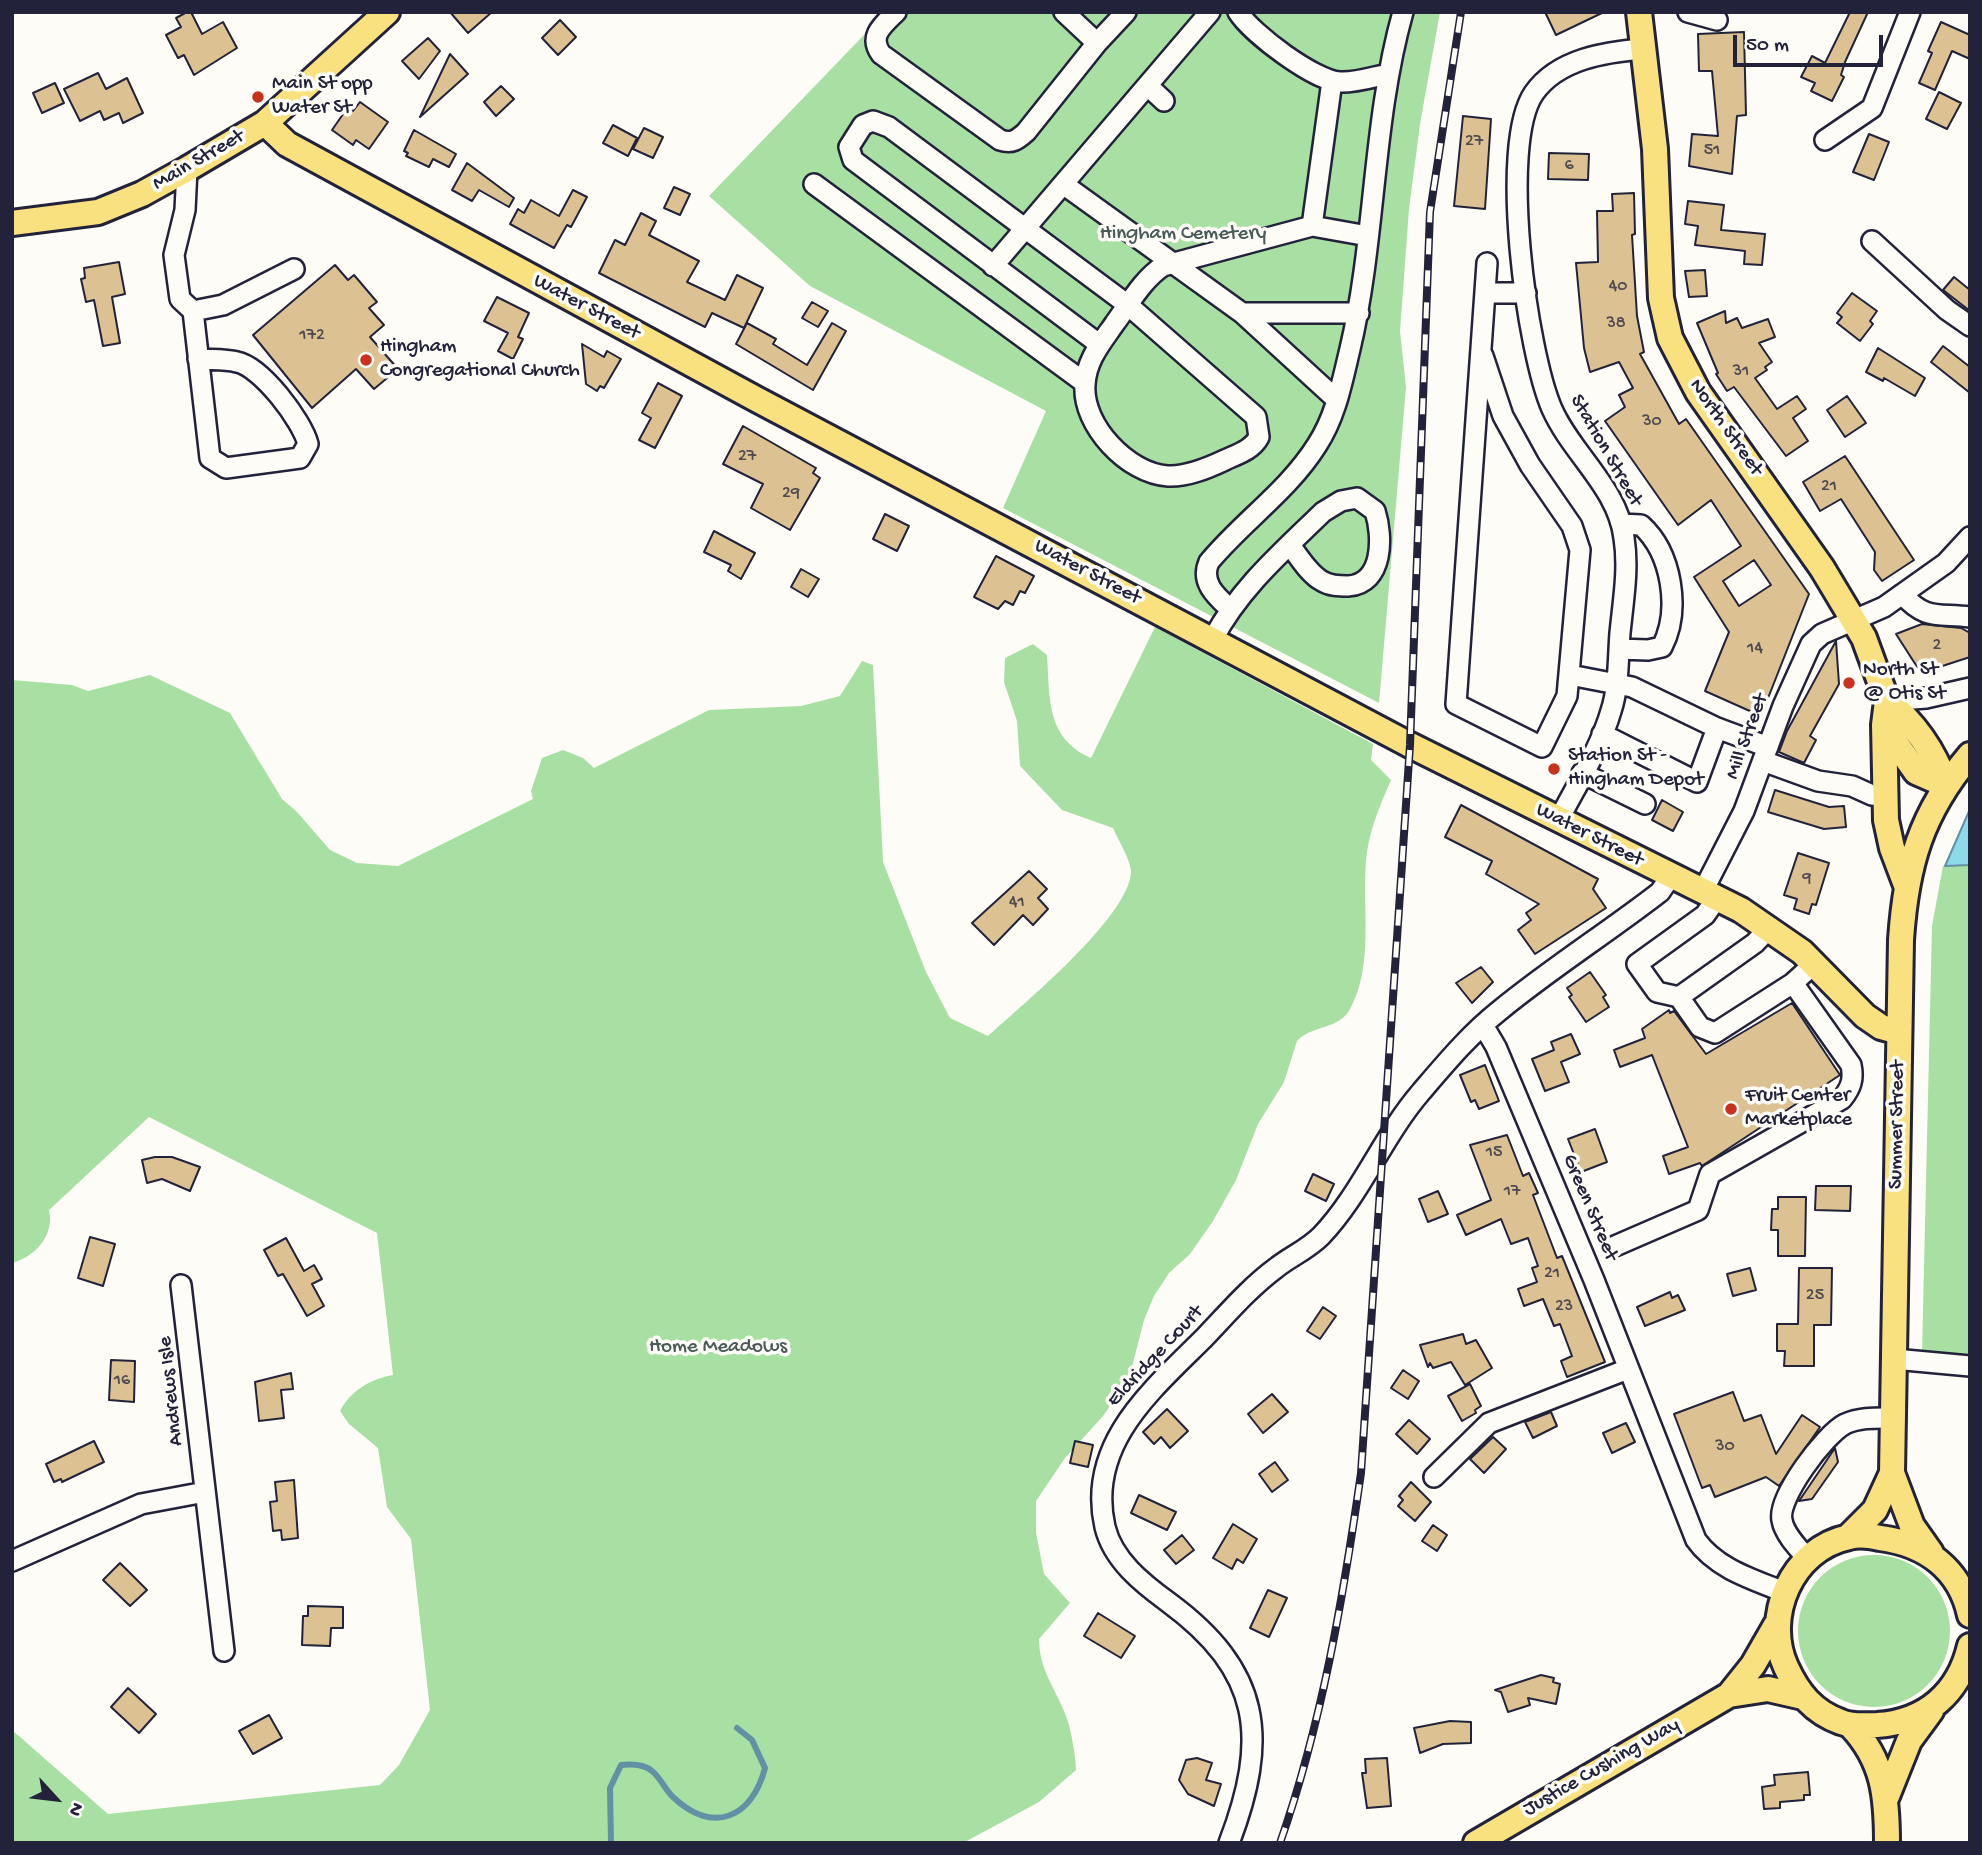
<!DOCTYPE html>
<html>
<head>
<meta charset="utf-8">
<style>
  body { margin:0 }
  #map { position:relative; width:1982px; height:1855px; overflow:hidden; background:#fdfcf7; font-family:"Gochi Hand",sans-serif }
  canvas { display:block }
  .frame { position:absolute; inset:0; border:14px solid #22223b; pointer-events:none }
  .north { position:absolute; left:21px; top:1764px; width:70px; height:70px; -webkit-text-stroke:5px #fdfcf7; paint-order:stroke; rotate:117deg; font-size:19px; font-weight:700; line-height:28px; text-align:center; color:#22223b }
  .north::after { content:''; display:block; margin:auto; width:24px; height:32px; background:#22223b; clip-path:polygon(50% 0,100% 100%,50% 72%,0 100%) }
  .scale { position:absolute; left:1733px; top:35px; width:150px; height:32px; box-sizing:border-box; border:4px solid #22223b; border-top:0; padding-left:9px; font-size:21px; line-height:24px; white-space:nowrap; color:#22223b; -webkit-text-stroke:5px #fdfcf7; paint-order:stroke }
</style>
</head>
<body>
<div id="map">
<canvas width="1982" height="1855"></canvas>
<div class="frame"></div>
<div class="north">N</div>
<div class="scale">50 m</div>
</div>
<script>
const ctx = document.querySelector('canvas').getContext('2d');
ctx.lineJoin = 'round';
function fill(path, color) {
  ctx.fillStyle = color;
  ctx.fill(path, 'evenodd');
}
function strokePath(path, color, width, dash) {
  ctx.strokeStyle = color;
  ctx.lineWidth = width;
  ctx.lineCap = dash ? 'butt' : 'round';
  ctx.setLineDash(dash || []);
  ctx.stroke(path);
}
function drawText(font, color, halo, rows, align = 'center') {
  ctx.font = font + ' "Gochi Hand",sans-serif';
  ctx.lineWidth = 7;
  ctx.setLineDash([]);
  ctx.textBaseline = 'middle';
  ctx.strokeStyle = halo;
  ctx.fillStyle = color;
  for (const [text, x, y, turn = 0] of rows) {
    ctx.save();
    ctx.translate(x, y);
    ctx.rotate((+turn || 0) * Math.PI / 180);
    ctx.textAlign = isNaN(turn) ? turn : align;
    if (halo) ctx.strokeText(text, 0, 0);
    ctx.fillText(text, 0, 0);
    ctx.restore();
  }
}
const green = new Path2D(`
  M886,12H1440L1420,124L1409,209L1400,331L1406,387L1379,703L1003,508L1046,411L810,286L709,196Z
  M1155,627L1373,744L1371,760L1391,780C1380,805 1368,833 1366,861C1362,908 1374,966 1350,1009C1339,1030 1311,1025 1297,1041L1284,1082L1258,1124L1236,1180L1213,1221L1190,1254L1169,1273L1154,1296L1144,1320L1132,1367L1120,1392L1103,1416L1065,1458L1036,1501V1533L1044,1574L1070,1603L1039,1639C1039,1670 1056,1689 1066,1716C1071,1728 1076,1758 1076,1770L1039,1802L963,1843H12V1730L108,1814L380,1785L399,1765L430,1710L411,1539L387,1507L378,1448L349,1424L340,1411C351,1390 371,1379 393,1375L377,1233L149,1117L49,1210C55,1235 35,1257 12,1263V680L72,685L88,691L150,675L230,713L282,799L297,812L330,850L357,863L398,866L533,799L531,791L542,758L563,750L583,758L594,768L709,710L801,706L840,696L862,661L873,665L883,862L926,972L950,1018L988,1036C1022,1005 1129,917 1131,872C1131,860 1118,840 1113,828L1062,810L1020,766L1017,721L1004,682L1005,658L1033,644L1047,655C1050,699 1046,738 1091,758Z
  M1970,865V1357L1922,1354L1932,926L1943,866Z
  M1798 1631a76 76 0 1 1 152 0a76 76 0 1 1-152 0Z`);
const water = new Path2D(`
  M1970,809V865L1945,866Z`);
const stream = new Path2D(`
  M611,1843L610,1788L621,1765C631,1764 644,1764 652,1771C661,1778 665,1790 673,1797C713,1835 752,1818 765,1768L752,1740L737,1728`);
const building = new Path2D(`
  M187,12H191L202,34L223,22L237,48L194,75L184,55L178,58L166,35L181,27L176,18Z
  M450,12H492L468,33Z
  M1545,12H1604L1556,35Z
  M1850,12H1868L1845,62L1841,75L1844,77L1832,101L1811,91L1815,83L1801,77L1812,56L1825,63Z
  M560,20L576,37L558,55L542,38Z
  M1941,22L1970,35V59L1952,51L1935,90L1919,83L1932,53L1928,51Z
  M1744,32L1746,115L1737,116L1732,174L1689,166L1692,134L1718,136L1712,71H1699L1698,34Z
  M428,38L440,51L419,79L402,61Z
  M450,54L468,74L420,117Z
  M98,73L106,89L127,78L143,113L123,123L119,113L104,120L100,111L80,121L64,89Z
  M55,83L64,103L42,113L33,93Z
  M501,86L514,99L496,116L484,102Z
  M1939,92L1961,103L1947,129L1926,119Z
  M360,102L388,122L369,149L356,140L353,145L332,130L348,107L353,111Z
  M1463,116L1491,119L1485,209L1454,206Z
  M613,125L637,138L628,156L603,143Z
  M644,128L663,137L653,158L633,149Z
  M414,130L456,154L449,167L433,159L429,167L406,156L408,153L404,151Z
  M1869,134L1889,142L1874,180L1853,172Z
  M1549,153L1589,154L1588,180L1548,179Z
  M467,163L514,198L509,207L479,190L472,201L452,190Z
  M674,187L690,194L680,215L664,208Z
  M573,190L587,197L571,227L567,225L554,248L510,224L518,209L524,213L531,200L559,216Z
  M1634,193L1635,234L1632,235L1637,316L1644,352L1640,354L1679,424L1686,419L1809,594L1761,716L1705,691L1729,632L1694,577L1741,546L1711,500L1678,525L1605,421L1625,407L1619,395L1633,388L1619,362L1590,372L1584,348L1576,263L1598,262L1597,211H1613L1612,194ZM1754,560L1771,585L1739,606L1723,581Z
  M1688,201L1724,205L1721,230L1765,234L1762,265L1744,264L1745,251L1695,245L1698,226L1685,224Z
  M641,213L656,221L649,235L699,261L687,282L725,300L737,275L763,288L744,328L712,313L705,327L599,273L615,240L625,245Z
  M119,262L125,294L112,297L120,343L103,346L94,300L86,302L81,279L85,278L84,268Z
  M335,265L348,280L354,275L377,302L369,308L384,325L370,337L398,369L374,389L356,369L312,408L253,335Z
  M1705,270L1707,296L1689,297L1685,271Z
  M1954,277L1970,290V311L1943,290Z
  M1852,293L1877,311L1870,321L1873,324L1860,341L1837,323L1842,317L1837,313Z
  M497,297L529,313L518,337L523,339L513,359L498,351L508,333L484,321Z
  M812,302L828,311L818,327L802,318Z
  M1725,311L1726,323L1737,318L1742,328L1768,319L1775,337L1759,343L1772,362L1765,367L1767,370L1755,378L1777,409L1797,396L1806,409L1793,418L1808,441L1786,456L1734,387L1727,391L1716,374L1718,373L1697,323Z
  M747,323L776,339L773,344L807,365L832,323L846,331L813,390L736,344Z
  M582,344L604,357L607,351L621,359L604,388L600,386L597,391L586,384Z
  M1943,346L1970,367V393L1931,362Z
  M1878,348L1925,378L1915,396L1884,378L1883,381L1866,372Z
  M658,383L682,396L655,448L639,440L651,418L642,413Z
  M1847,396L1866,423L1845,437L1827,410Z
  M743,426L816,468L813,473L820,478L790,530L751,508L763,484L723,464Z
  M1845,456L1914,560L1882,581L1874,570L1875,552L1841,499L1820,511L1803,482Z
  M885,514L909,526L897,551L873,539Z
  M714,531L755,553L741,579L728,571L731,565L704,552Z
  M996,556L1034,576L1025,593L1020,591L1013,605L1005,601L998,609L974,597Z
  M801,569L819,579L808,597L791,587Z
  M1922,624L1961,628L1970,633V657L1921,673L1896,634Z
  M1836,641L1839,684L1810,736L1816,740L1804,763L1779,752L1787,731Z
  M1775,790L1829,807L1844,806L1846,827L1824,829L1768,812Z
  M1662,800L1683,812L1673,831L1652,820Z
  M1461,805L1598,879L1593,889L1606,908L1535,954L1518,930L1531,920L1526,913L1539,904L1486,874L1492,861L1445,837Z
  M1798,853L1829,863L1816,905L1812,904L1809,914L1794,909L1797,899L1784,895Z
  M1029,871L1047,889L1038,898L1048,909L1033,925L1023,915L994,945L972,923Z
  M1481,967L1493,982L1472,1003L1456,983Z
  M1590,972L1606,995L1603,997L1609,1007L1586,1022L1569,997L1572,995L1567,988Z
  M1792,1003L1840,1075L1702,1166L1700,1163L1669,1174L1663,1156L1688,1147L1652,1055L1620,1067L1614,1050L1645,1038L1642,1029L1669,1010L1670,1013L1674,1011L1706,1054Z
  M1571,1034L1580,1054L1561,1062L1569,1082L1545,1091L1532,1059L1554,1050L1551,1042Z
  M1485,1065L1499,1101L1479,1109L1475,1100L1471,1102L1460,1075Z
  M1595,1129L1607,1162L1581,1172L1568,1139Z
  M1507,1135L1523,1176L1529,1173L1538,1193L1533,1195L1557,1258L1562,1256L1605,1362L1567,1377L1561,1361L1572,1356L1560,1324L1554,1326L1543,1299L1524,1306L1518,1289L1537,1282L1532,1268L1538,1266L1528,1238L1511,1244L1501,1219L1466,1235L1457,1215L1491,1200L1470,1145Z
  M155,1157H172L200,1167L190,1191L162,1179L147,1183L142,1160Z
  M1313,1174L1334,1184L1326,1201L1305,1191Z
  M1816,1186H1851L1850,1211L1815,1210Z
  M1438,1191L1448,1214L1428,1222L1419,1199Z
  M1778,1197H1806L1805,1256H1778V1230H1771L1772,1209H1778Z
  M90,1237L115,1244L103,1286L78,1278Z
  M286,1238L304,1271L314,1265L322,1279L312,1284L324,1306L307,1316L283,1274L278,1276L264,1250Z
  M1750,1268L1756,1290L1733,1296L1727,1274Z
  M1799,1268H1832L1831,1325H1814V1366H1784L1785,1351H1777V1324H1798Z
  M1670,1292L1672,1298L1678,1295L1685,1310L1645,1326L1637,1307Z
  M1323,1307L1336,1316L1320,1339L1307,1331Z
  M1463,1334L1466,1344L1476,1340L1492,1368L1465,1385L1451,1362L1433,1368L1430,1363L1428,1367L1420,1345Z
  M111,1360L135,1361L134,1402L109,1400Z
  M1403,1370L1419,1381L1408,1399L1391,1388Z
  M291,1373L293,1389L281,1390L284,1418L259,1421L255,1382Z
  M1470,1384L1481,1406L1475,1410L1476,1413L1462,1421L1448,1396Z
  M1733,1392L1744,1421L1761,1415L1776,1454L1802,1415L1820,1427L1779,1486L1766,1477L1715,1497L1710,1485L1702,1488L1674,1414Z
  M1272,1394L1288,1412L1263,1433L1248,1414Z
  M1167,1409L1188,1431L1170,1448L1161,1437L1154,1444L1143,1432Z
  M1551,1412L1557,1426L1533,1438L1525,1422Z
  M1409,1420L1430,1439L1417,1454L1396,1434Z
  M1626,1423L1635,1442L1612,1453L1603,1433Z
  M1493,1437L1506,1449L1484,1473L1470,1459Z
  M94,1441L104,1462L62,1482L61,1479L54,1482L46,1464Z
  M1075,1441L1093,1445L1088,1467L1070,1463Z
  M1835,1448L1838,1462L1812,1499L1799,1501Z
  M1275,1462L1288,1480L1272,1492L1259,1474Z
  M294,1480L298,1538L282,1540L281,1530L273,1531L270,1502L277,1501L275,1482Z
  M1411,1482L1431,1502L1415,1521L1398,1506L1403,1500L1399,1496Z
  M1139,1495L1176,1512L1167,1530L1131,1513Z
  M1233,1524L1257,1539L1243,1563L1237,1559L1232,1569L1213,1558Z
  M1433,1525L1447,1535L1437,1551L1422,1541Z
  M1182,1535L1194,1550L1176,1564L1164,1550Z
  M120,1563L147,1590L130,1606L103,1580Z
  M1268,1590L1287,1598L1269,1637L1250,1628Z
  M308,1606L343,1607V1628H331L330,1646L302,1645L303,1616H308Z
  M1098,1613L1135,1636L1121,1658L1084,1636Z
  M1541,1675L1554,1678L1553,1682L1560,1684L1556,1704L1528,1698L1530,1705L1508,1712L1501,1692L1495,1690Z
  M128,1688L156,1714L139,1733L111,1707Z
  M269,1715L282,1738L253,1754L239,1731Z
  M1450,1721L1471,1722V1743L1443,1744L1420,1753L1414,1728Z
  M1197,1758L1212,1763L1206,1780L1221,1784L1214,1806L1188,1794L1179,1780L1186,1760Z
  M1387,1758L1391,1806L1367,1808L1362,1773H1366L1365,1759Z
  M1808,1772L1810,1795H1804V1800L1780,1802V1808L1764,1809L1762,1787L1775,1785L1774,1775Z`);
const minor = new Path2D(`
  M896,12C883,25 868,36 881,54L1000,140C1012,144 1017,140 1026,132L1097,43L1126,12
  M1064,12L1097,43
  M1238,12C1252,34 1315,81 1340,82C1355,83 1373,77 1388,74
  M1688,12L1717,20
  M1148,86L1164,101
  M1825,140L1872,108L1910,12
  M187,169L185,210L174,255L180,299L193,311L223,305L294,269
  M814,184L1085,383
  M1063,184L1242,313L1337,400
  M1312,226L1332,81
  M1872,241L1947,310L1970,326
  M993,266L1210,12
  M1485,293H1526
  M193,311L210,458L226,468L300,458L308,444C302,421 262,367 237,362C225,359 211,360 198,359
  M1242,313H1359
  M1099,344L853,160L849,147L863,125L873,121L889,127L1128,305L1256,417L1259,437C1252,450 1238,454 1225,460C1208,468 1187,477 1168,476C1128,474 1082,425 1085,385C1086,360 1102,342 1115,323C1129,304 1143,279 1163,266L1312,226L1368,236
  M1483,356L1503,416L1530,465L1572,526L1580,550L1567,696L1542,747L1456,704L1487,263
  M1902,594C1926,621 1938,613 1970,617
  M1229,608C1216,596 1200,582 1209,562C1243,521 1288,491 1317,445C1336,416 1342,382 1350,349C1376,239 1372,122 1403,12
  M1213,639C1240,588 1282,552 1323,512L1341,501L1357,498L1375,511C1383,536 1384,584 1348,586C1339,586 1330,586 1322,581C1309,574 1299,557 1290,545
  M1619,649L1648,650L1662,647C1681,610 1672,553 1641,525L1621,524
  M1570,675L1632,687L1717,728L1768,747
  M1887,701L1926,698L1970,688
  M1602,734L1697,782L1717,728
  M1763,761L1818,781L1852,786L1872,795L1885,796
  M1582,773L1645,804
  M1558,821C1576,786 1600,749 1611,711C1619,687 1618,658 1620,633C1623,602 1629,569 1624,538C1618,488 1572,454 1552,409C1527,352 1498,145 1534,93C1558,59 1605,52 1643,49
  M1703,891L1744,811L1783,706L1811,644L1822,634L1884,607L1946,563L1970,537
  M1717,898L1705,915L1637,964L1657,992L1679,997L1755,943L1770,927
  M1679,997L1700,1027L1715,1033L1793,983L1815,963
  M1483,1025L1496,1047L1594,1280L1696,1540C1717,1569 1752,1579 1784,1592
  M1615,1246L1698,1210L1710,1174L1842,1099C1851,1088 1854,1079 1851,1065L1793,983
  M181,1285L224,1651
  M1894,1359L1970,1366
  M1434,1477L1489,1423L1628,1369
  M1809,1560C1799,1549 1784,1534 1782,1520C1777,1498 1825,1434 1845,1424C1860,1417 1877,1418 1893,1418
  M12,1561L141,1504L205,1492
  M1229,1843C1269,1738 1262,1671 1168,1602C1142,1583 1113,1560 1105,1527C1086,1444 1152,1390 1204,1338C1227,1314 1249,1288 1276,1268C1291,1256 1307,1250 1321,1236C1361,1194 1383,1136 1421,1092C1445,1064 1470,1034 1499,1011C1550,969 1607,933 1660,892L1671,876`);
const major = new Path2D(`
  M1639,12L1655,149L1661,298L1670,338L1698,392L1822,568L1864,638L1887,701L1884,725L1886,820L1892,848L1906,885
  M265,123L287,144L756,399L1410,745L1741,910L1802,952L1865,1016L1881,1027L1899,1032
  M12,223L98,212L142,194L187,169L265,123L387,12
  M1887,701C1916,724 1934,751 1946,785
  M1886,729L1916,772L1946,785
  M1849,1536L1875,1510L1892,1473
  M1931,1553L1912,1526L1892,1473L1901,940C1906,865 1921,813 1970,755
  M1970,1615C1960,1569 1926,1544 1880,1538C1871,1536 1859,1534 1849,1537C1791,1549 1763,1617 1786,1667C1798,1693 1813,1712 1841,1722C1853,1727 1864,1725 1877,1725C1926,1722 1959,1693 1970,1646
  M1729,1695L1753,1665L1776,1625
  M1851,1726C1884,1761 1887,1797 1887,1843
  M1887,1796L1909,1741L1931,1711
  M1476,1843L1729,1695L1768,1689L1803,1697`);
const rail = new Path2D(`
  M1280,1843C1322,1723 1343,1599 1361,1473L1410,745L1430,212L1461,12`);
const markers = [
  [258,97,7,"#c8321e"],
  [366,360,7,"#c8321e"],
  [1849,683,7,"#c8321e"],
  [1554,769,7,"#c8321e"],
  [1731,1109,7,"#c8321e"]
];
const numberNames = [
  ["27",1474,142],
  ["51",1712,151],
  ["6",1569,166],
  ["40",1618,287],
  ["38",1616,324],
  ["172",312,336],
  ["31",1741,372],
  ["30",1652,422],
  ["27",747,457],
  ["21",1829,487],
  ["29",791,494],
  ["2",1937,646],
  ["14",1755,649],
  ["9",1807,879],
  ["41",1017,903],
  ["15",1494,1153],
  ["17",1512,1192],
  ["21",1552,1274],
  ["25",1815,1296],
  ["23",1564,1307],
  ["16",122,1381],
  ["30",1725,1447]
];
const poiNames = [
  ["Main St opp",272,85],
  ["Water St",272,109],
  ["Hingham",380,348],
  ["Congregational Church",380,372],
  ["North St",1863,671],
  ["@ Otis St",1863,695],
  ["Station St -",1568,757],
  ["Hingham Depot",1568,781],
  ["Fruit Center",1745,1097],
  ["Marketplace",1745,1121]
];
const streetNames = [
  ["Main Street",199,161,-30],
  ["Water Street",586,308,28],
  ["North Street",1725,428,55],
  ["Station Street",1605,451,60],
  ["Water Street",1087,573,28],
  ["Mill Street",1748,737,-70],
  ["Water Street",1589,836,27],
  ["Summer Street",1898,1125,-89],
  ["Green Street",1589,1208,67],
  ["Eldridge Court",1156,1357,-47],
  ["Andrews Isle",172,1391,-96],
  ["Justice Cushing Way",1602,1768,-30]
];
const parkNames = [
  ["Hingham Cemetery",1183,235],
  ["Home Meadows",718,1348]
];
fill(green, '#a8dfa2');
fill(water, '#8cdaea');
strokePath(water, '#6290a4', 2);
strokePath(stream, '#6290a4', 6);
fill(building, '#dcc292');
strokePath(building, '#22223b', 2);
strokePath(minor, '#22223b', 24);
strokePath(major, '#22223b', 30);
strokePath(minor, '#fdfcf7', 19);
strokePath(major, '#fae180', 24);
strokePath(rail, '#22223b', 8);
strokePath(rail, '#fdfcf7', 5, [16]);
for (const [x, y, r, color] of markers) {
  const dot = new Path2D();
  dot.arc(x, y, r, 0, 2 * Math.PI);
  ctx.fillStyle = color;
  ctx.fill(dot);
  strokePath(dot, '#fdfcf7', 2.5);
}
drawText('18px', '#504a51', null, numberNames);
drawText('21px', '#22223b', '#fdfcf7', poiNames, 'left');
drawText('21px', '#22223b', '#fdfcf7', streetNames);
drawText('21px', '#4a5b5a', '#fdfcf7', parkNames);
</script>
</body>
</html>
